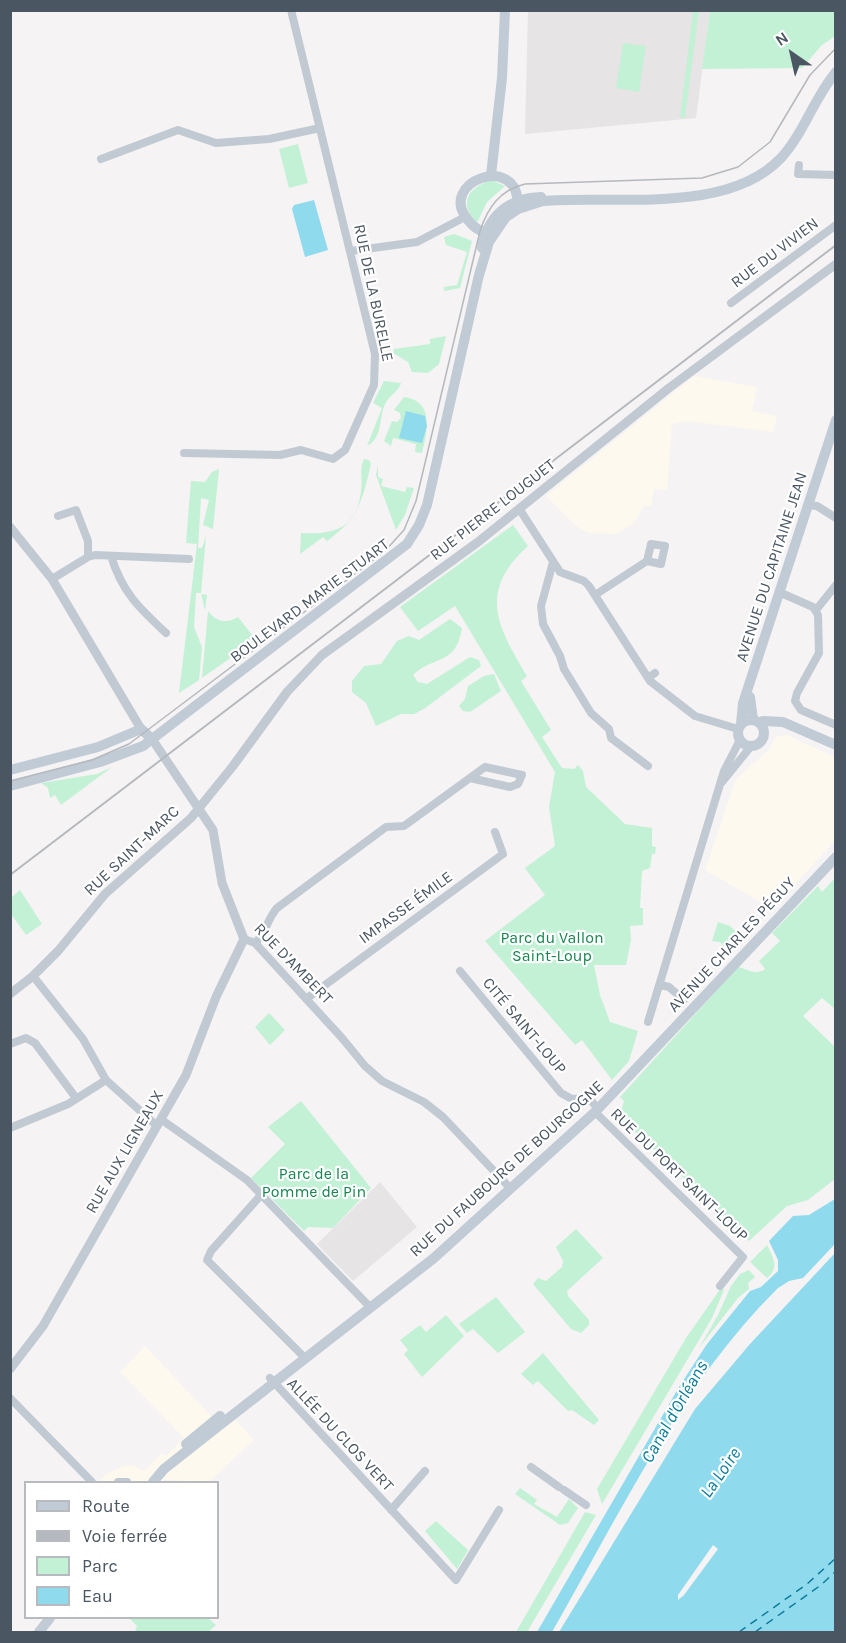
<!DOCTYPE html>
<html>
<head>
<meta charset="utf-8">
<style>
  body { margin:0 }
  #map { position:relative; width:846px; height:1643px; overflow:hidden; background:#f5f3f3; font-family:Karla,sans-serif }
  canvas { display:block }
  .frame { position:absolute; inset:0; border:12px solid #4a5661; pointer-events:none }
  .legend { position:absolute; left:24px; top:1481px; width:195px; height:138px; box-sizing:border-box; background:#fff; border:2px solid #b7bbc0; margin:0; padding:8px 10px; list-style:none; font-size:18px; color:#4a5661 }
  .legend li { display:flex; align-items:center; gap:12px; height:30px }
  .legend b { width:30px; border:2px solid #b7bbc0 }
  .north { position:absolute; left:762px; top:24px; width:60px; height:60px; -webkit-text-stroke:4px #fff; paint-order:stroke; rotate:326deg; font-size:16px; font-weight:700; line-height:24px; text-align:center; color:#4a5661 }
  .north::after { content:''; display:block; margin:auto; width:21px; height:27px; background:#4a5661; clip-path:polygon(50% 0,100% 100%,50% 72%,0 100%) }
</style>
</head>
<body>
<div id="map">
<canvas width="846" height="1643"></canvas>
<div class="frame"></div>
<ul class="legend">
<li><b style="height:8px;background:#c1cbd6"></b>Route</li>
<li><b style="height:8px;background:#b5b8bd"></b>Voie ferrée</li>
<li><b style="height:16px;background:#c3f1d5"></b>Parc</li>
<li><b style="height:16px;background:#90daee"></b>Eau</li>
</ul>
<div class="north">N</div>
</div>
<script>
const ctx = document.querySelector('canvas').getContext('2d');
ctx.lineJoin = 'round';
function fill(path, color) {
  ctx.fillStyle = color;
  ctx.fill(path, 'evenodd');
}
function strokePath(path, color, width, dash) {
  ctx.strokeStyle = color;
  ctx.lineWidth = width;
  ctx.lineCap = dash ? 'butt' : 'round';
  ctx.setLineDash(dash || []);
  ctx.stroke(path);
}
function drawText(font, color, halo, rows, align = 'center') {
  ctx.font = font + ' Karla,sans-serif';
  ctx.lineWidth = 4.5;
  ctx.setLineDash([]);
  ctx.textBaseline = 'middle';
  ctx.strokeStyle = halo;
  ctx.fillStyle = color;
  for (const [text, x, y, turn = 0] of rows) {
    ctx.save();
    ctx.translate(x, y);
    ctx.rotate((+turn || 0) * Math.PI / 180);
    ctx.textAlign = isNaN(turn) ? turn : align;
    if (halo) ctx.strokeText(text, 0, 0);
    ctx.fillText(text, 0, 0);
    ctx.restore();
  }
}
const commercial = new Path2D(`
  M694,376L757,387L752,411L777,416L773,432L687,421L672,424L667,490L654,489L651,506H644L634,523L616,534L589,533L576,526L546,496Z
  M787,735L835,757V841L772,909L705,870L736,779L770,749L776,736Z
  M145,1346L211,1416L234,1418L254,1440L209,1482L164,1480L162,1482H97L108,1473L123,1466L132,1465L144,1471L162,1453L166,1456L184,1438L120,1372Z`);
const education = new Path2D(`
  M528,11H710L696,118L525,134Z
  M380,1182L417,1227L353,1281L317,1244Z`);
const green = new Path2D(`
  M693,11H699L685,118L680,117Z
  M710,11H835V36L821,46L802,68L702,69Z
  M623,43L646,46L639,92L616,88Z
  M298,144L308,183L289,188L279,149Z
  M491,180L505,186L487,202L477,223C458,203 468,188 491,180Z
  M454,234L472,241L460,288L444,291V287L457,285L467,252L446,245L444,237Z
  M446,336L439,364L428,373L412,372L408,362L393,353L394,349L430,344V339Z
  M384,381L401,383C399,391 390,395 386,402C378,417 384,437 367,446L382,408L373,403Z
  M404,397C435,401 427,432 422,453L415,452L416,444L393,438L391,446L384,441L392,421L397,422L401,418L400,413L394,410Z
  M364,459L369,460L371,464C362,501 359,518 327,541L323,537L300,554L301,533C333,535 357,529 361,491C363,480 359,468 364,459Z
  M378,465V477L383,479L381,486L405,492L407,487L414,488L405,515L396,530L376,475Z
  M219,469L213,529L203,525L209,500L201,498L198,548H202L206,536L201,594L207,595L205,611L201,593H196L194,627L202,647L199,680L179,693L197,544L186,543L191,481L205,482L212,472Z
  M513,525L528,546C477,592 498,627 527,676L521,681L551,730L542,737L562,768L574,769L578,765L583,771L586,787L625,824L652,828V846L656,847L655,854H652L650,868L642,871L640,908H643V925L630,926L631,940L626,965H594L600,995L610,1022L638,1031L629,1061L612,1080L582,1040L575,1045L485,941L545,895L525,868L555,846L549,807L555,772L455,606L418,631L400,607Z
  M208,611C216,622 227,624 238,617L256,640L202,678Z
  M450,619L462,628C456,666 434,655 413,675L418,682L427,684L470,657L479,660L481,666L424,709L414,714H401L376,726L366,703L352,692V681L364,666L381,664L397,641L409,636L419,640Z
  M494,674L501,691L470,712L463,711L459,706L465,699L468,686L484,676Z
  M112,767L61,805L55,795L50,798L48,788L41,783L97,774Z
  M835,878V1009L822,998L803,1016L835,1047V1179L808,1200L787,1206L749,1241L638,1134L623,1124L619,1117L624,1101L620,1097L738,967C747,969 756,976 765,969L759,961L780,941L772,933L818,886L822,892Z
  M20,890L42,924L26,935L11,914V898Z
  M718,922L730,926L742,937L728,951L720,942L712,941Z
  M269,1013L285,1030L270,1045L255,1027Z
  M301,1101L371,1188L333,1228L308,1227L304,1231L251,1178L285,1144L268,1127Z
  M576,1229L603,1258L567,1291L568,1296L589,1320V1325L581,1333L571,1329L533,1284L538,1278L546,1281L562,1267L563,1261L556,1247Z
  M767,1245C773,1258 780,1267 767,1278L750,1262Z
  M749,1270L755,1277L748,1283L749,1289L738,1298L699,1348L718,1315L731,1286L740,1274Z
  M721,1288L724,1290L712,1318L602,1504L597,1489L686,1338Z
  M496,1297L525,1332L498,1353L473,1329L467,1333L459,1324Z
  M446,1315L464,1336L422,1377L404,1354L408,1350L400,1340L420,1325L426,1332Z
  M543,1353L599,1420L594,1425L572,1410L568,1411L538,1381L533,1385L521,1374Z
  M520,1488L537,1500L534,1504L557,1517L569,1499L578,1508L568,1523L560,1525L515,1494Z
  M585,1512L596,1515L527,1632H516Z
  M436,1521L468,1550L457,1569L425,1531Z
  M129,1618H208L216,1625L208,1632H135L137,1626Z`);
const water = new Path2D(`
  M314,200L328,250L305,257L292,209L294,205Z
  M406,411L425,416L427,426L422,443L399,438Z
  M835,1199L834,1245L803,1278L789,1281L778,1288C680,1385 620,1514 552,1632H537L679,1387L707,1344L750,1291L761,1287L778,1271V1260L769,1241L793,1216L809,1215Z
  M835,1253V1632H559L695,1409L750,1344ZM713,1545L718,1549L684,1595L678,1600V1595Z`);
const ferry = new Path2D(`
  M739,1632L807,1584L836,1558
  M755,1632L821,1585L836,1571`);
const minor = new Path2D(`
  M101,159L178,130L216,143L269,139L320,128
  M799,165L798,174L836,175
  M351,251L417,242L465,217
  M731,303L836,225
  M184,453L280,455L301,450L333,459L345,450L374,385L375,354L291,10
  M808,505L817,506L836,518
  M520,510L560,572L584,581L589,586L650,681L695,716L738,729
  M58,516L76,510L88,541V557
  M111,556C122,592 139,608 166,633
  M553,562L541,606L543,624L560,656L564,669L591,713L609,729L611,738L648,766
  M52,579L88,557L95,555L189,559
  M781,593L813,607L818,615L819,653L797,693L795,701L801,710L836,725
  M595,595L647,561L661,564L665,546L651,544L647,561
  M816,610L836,585
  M648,678L655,673
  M722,782L752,745
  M244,939L255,943L342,1038L365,1066L382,1081L424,1102L443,1117L510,1188
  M255,943C266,934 267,919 277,908L386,827L404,826L485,767L522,775L518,784L510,787L470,778
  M460,971L561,1093L572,1099L589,1098L598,1109
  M33,976L83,1039L106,1080L157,1126
  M661,985L669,987L684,1000
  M306,999L503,854L495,832
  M648,1022L724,771L740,740
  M10,1044L26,1038L35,1043L76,1098
  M595,1112L743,1257L720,1286
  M162,1120L247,1180L370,1307
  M10,1128L68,1104L106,1080
  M261,1195L211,1251L207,1260L305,1358
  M270,1378L456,1580L499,1510
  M10,1398L92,1482
  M531,1467L559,1487
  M118,1482H127
  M564,1490L586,1505
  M391,1510L425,1471`);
const tertiary = new Path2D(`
  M10,527L52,579L141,729
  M10,994L33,976L58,951L105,894L191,818L233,766L287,692L322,655L478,542L669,388L836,264
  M10,1369L43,1326L186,1075L216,997L244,939L222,883L213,830L152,739`);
const secondary = new Path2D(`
  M491,175L502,78L505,10
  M492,233C482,233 474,228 468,220C436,182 519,151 518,206
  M482,248C487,216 509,198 541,197
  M750,697L753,720
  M738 733a13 13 0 1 1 26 0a13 13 0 1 1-26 0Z
  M759,723L763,721L783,722L836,745
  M741,724L743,703L836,420
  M10,770L98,747L141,729L152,739
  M10,786L100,762L143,746L407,544L419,525L427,505L479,275L489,242L506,217L518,209L543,201C616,195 727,215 781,158C804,133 814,98 836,72
  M186,1444L220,1416
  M153,1482L164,1469L216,1428L434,1258L595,1112L836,857
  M39,1632L50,1618`);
const tram = new Path2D(`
  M10,781L92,760L129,744L384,552L404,530L416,501L480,231C488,207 500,190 525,184L702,178L738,167L770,142L810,75L836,48`);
const rail = new Path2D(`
  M10,875L836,245`);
const streetNames = [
  ["RUE DU VIVIEN",775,253,-37],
  ["RUE DE LA BURELLE",373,293,78],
  ["RUE PIERRE LOUGUET",493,510,-38],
  ["AVENUE DU CAPITAINE JEAN",772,567,-72],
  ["BOULEVARD MARIE STUART",310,601,-37],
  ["RUE SAINT-MARC",132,851,-43],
  ["IMPASSE ÉMILE",406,908,-36],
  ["AVENUE CHARLES PÉGUY",732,945,-47],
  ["RUE D'AMBERT",293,964,46],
  ["CITÉ SAINT-LOUP",524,1026,50],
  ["RUE AUX LIGNEAUX",125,1152,-60],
  ["RUE DU FAUBOURG DE BOURGOGNE",507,1169,-42],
  ["RUE DU PORT SAINT-LOUP",679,1175,44],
  ["ALLÉE DU CLOS VERT",340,1435,47]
];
const parkNames = [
  ["Parc du Vallon",552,938],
  ["Saint-Loup",552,956],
  ["Parc de la",314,1174],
  ["Pomme de Pin",314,1192]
];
const waterNames = [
  ["Canal d'Orléans",675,1412,-60],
  ["La Loire",721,1473,-55]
];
fill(commercial, '#fdf9ef');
fill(education, '#e6e4e5');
fill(green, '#c3f1d5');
fill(water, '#90daee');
strokePath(ferry, '#0c7c9b', 1.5, [8, 6]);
strokePath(minor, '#c1cad2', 8);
strokePath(tertiary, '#c1cad2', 9);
strokePath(secondary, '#c1cbd6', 10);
strokePath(tram, '#b5b8bd', 1.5);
strokePath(rail, '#b5b8bd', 2);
drawText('16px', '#4a5661', '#fff', streetNames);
drawText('16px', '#17864f', '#fff', parkNames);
drawText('italic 18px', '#0c7c9b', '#fff', waterNames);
</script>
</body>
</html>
